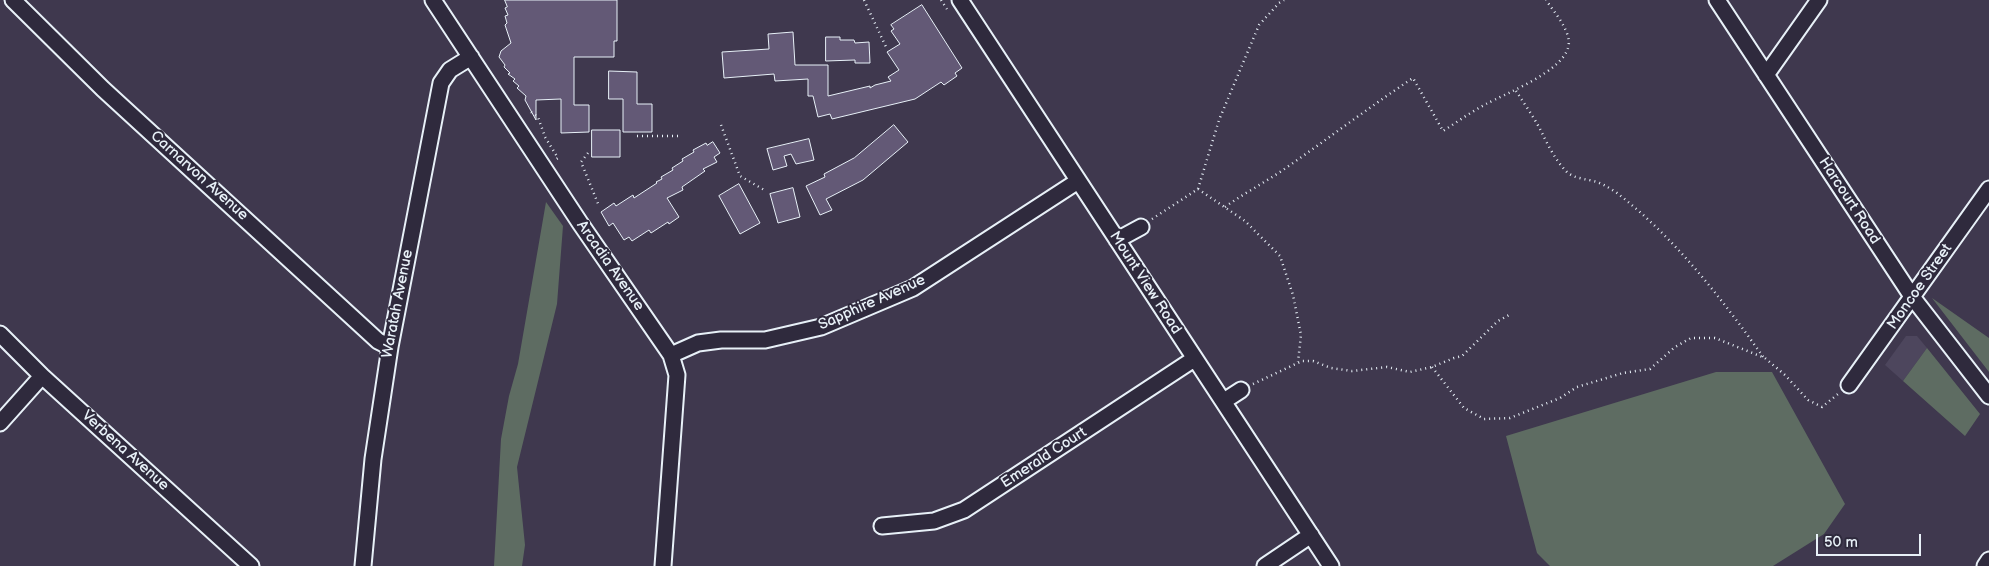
<!DOCTYPE html>
<html>
<head>
<meta charset="utf-8">
<style>
  body { margin:0 }
  #map { position:relative; width:1989px; height:566px; overflow:hidden; background:#3f384e; font-family:"Balsamiq Sans",sans-serif }
  canvas { display:block }
  .scale { position:absolute; left:1816px; top:534px; width:105px; height:22px; box-sizing:border-box; border:2px solid #e8f1f8; border-top:0; padding-left:6px; font-size:15px; line-height:18px; white-space:nowrap; color:#e8f1f8; -webkit-text-stroke:4px #2f2a3d; paint-order:stroke }
</style>
</head>
<body>
<div id="map">
<canvas width="1989" height="566"></canvas>
<div class="scale">50 m</div>
</div>
<script>
const ctx = document.querySelector('canvas').getContext('2d');
ctx.lineJoin = 'round';
function fill(path, color) {
  ctx.fillStyle = color;
  ctx.fill(path, 'evenodd');
}
function strokePath(path, color, width, dash) {
  ctx.strokeStyle = color;
  ctx.lineWidth = width;
  ctx.lineCap = dash ? 'butt' : 'round';
  ctx.setLineDash(dash || []);
  ctx.stroke(path);
}
function drawText(font, color, halo, rows, align = 'center') {
  ctx.font = font + ' "Balsamiq Sans",sans-serif';
  ctx.lineWidth = 4;
  ctx.setLineDash([]);
  ctx.textBaseline = 'middle';
  ctx.strokeStyle = halo;
  ctx.fillStyle = color;
  for (const [text, x, y, turn = 0] of rows) {
    ctx.save();
    ctx.translate(x, y);
    ctx.rotate((+turn || 0) * Math.PI / 180);
    ctx.textAlign = isNaN(turn) ? turn : align;
    if (halo) ctx.strokeText(text, 0, 0);
    ctx.fillText(text, 0, 0);
    ctx.restore();
  }
}
const built = new Path2D(`
  M1906,336H1917L1927,348L1903,381L1885,365Z`);
const green = new Path2D(`
  M546,202L563,226L557,304L517,467L525,545L522,566H494L501,439L509,396L518,364Z
  M1932,298L1989,338V372Z
  M1927,348L1980,414L1965,436L1903,381Z
  M1716,372H1772L1845,504L1824,534L1773,566H1550L1537,553L1506,436Z`);
const building = new Path2D(`
  M505,0H617V41H614V57H574V105H589V132L561,133V99L536,100V120L525,100L526,96L517,88L519,86L513,81L515,79L508,74L510,73L504,67L505,65L499,57L501,51L511,43L505,25L507,23L505,16L508,15L505,8L507,7Z
  M922,5L962,68L955,73L957,76L944,85L941,82L915,99L832,119L830,114L818,117L813,96H808V79L775,81L774,74L724,78L722,52L769,49L768,34L793,32L795,65H828V96L870,86V88L875,85L891,81L888,77L899,70L887,52L900,44L891,31L894,29L891,25Z
  M826,37H840V40H854L855,43L869,42L870,63H855V60L826,61Z
  M609,71L637,72V104H652V132H623V99H609Z
  M894,125L908,142L863,180L826,199L832,210L820,215L806,186L825,177L824,174L854,158Z
  M592,130H620V157H592Z
  M809,139L814,160L796,164L791,154L784,156L787,166L773,170L767,149Z
  M713,142L720,153L714,157L717,162L703,169L705,171L682,187L683,190L667,198L679,217L669,224L668,222L651,233L649,230L632,241L629,237L624,240L613,223L609,226L601,212L614,203L616,206L633,195L634,198L657,183L656,182L662,179L661,177L673,170L672,168L683,161L682,159L694,152L693,150L706,143L707,145Z
  M739,184L760,223L740,234L719,196Z
  M793,188L800,217L778,223L770,194Z`);
const path = new Path2D(`
  M864,0L887,49
  M941,0L947,9
  M1516,91C1524,103 1533,116 1540,129C1547,143 1555,160 1566,171C1573,179 1588,179 1597,182C1605,185 1611,189 1617,193C1675,238 1722,299 1764,358
  M531,112L538,117L545,137L558,158L555,160
  M721,125L740,176L766,191
  M637,136H678
  M588,153L581,162L599,206
  M1198,189L1245,221L1280,256L1293,295L1301,335L1298,362
  M1225,207C1243,194 1262,184 1280,172C1325,141 1368,108 1413,78L1443,131C1457,122 1471,112 1486,104C1507,93 1561,72 1568,48C1573,33 1554,12 1546,0
  M1152,219L1198,189L1219,120L1259,25L1279,3L1284,0
  M1432,367L1464,408L1484,419L1510,418L1560,398L1577,387L1623,373L1650,369L1675,347L1691,338H1715L1765,358L1785,375L1808,400L1822,407L1838,394
  M1253,384L1302,361H1313L1331,368L1352,371L1387,367L1410,372L1432,367L1454,358L1462,356L1498,321L1509,315`);
const minor = new Path2D(`
  M13,0L103,89L378,341L390,347
  M433,0L580,223L671,355L677,375L663,566
  M960,0L1331,566
  M1717,0L1913,298L1989,396
  M1766,75L1819,0
  M1117,240L1141,227
  M0,334L42,376L251,566
  M671,355L698,343L721,340H765L821,327L913,288L1078,181
  M1849,385L1989,189
  M1224,401L1241,390
  M0,423L42,376
  M882,526L934,521L964,510L1194,359
  M363,566L373,459L390,347L441,83L450,70L471,57
  M1265,566L1311,535
  M1985,566L1989,560`);
const streetNames = [
  ["Carnarvon Avenue",199,176,42],
  ["Harcourt Road",1849,201,57],
  ["Arcadia Avenue",610,266,55],
  ["Mount View Road",1145,283,57],
  ["Moncoe Street",1920,287,-55],
  ["Sapphire Avenue",872,303,-24],
  ["Waratah Avenue",398,304,-79],
  ["Verbena Avenue",125,451,42],
  ["Emerald Court",1044,458,-33]
];
fill(built, '#4d465d');
fill(green, '#5e6c62');
fill(building, '#635976');
strokePath(building, '#e8f1f8', 1);
strokePath(minor, '#e8f1f8', 19);
strokePath(path, '#e8f1f8', 2.5, [1, 4]);
strokePath(minor, '#2f2a3d', 15);
drawText('15px', '#e8f1f8', '#2f2a3d', streetNames);
</script>
</body>
</html>
